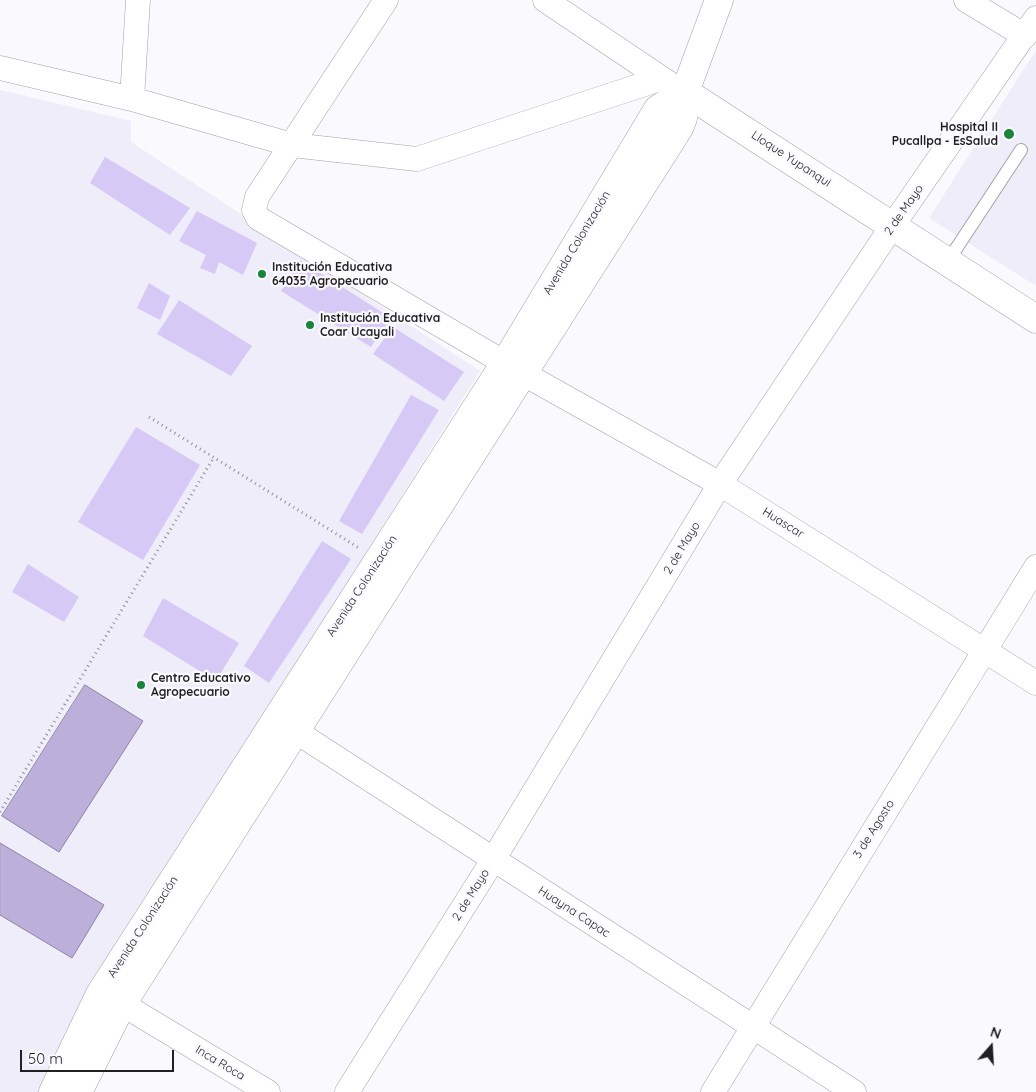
<!DOCTYPE html>
<html>
<head>
<meta charset="utf-8">
<style>
  body { margin:0 }
  #map { position:relative; width:1036px; height:1092px; overflow:hidden; background:#faf9fe; font-family:Quicksand,sans-serif }
  canvas { display:block }
  .north { position:absolute; left:966px; top:1022px; width:50px; height:50px; -webkit-text-stroke:4px #faf9fe; paint-order:stroke; rotate:19deg; font-size:14px; font-weight:700; line-height:20px; text-align:center; color:#201f21 }
  .north::after { content:''; display:block; margin:auto; width:18px; height:22px; background:#201f21; clip-path:polygon(50% 0,100% 100%,50% 72%,0 100%) }
  .scale { position:absolute; left:20px; top:1050px; width:154px; height:22px; box-sizing:border-box; border:2px solid #201f21; border-top:0; padding-left:6px; font-size:15px; line-height:18px; white-space:nowrap; color:#201f21; -webkit-text-stroke:4px #faf9fe; paint-order:stroke }
</style>
</head>
<body>
<div id="map">
<canvas width="1036" height="1092"></canvas>
<div class="north">N</div>
<div class="scale">50 m</div>
</div>
<script>
const ctx = document.querySelector('canvas').getContext('2d');
ctx.lineJoin = 'round';
function fill(path, color) {
  ctx.fillStyle = color;
  ctx.fill(path, 'evenodd');
}
function strokePath(path, color, width, dash) {
  ctx.strokeStyle = color;
  ctx.lineWidth = width;
  ctx.lineCap = dash ? 'butt' : 'round';
  ctx.setLineDash(dash || []);
  ctx.stroke(path);
}
function drawText(font, color, halo, rows, align = 'center') {
  ctx.font = font + ' Quicksand,sans-serif';
  ctx.lineWidth = 4.5;
  ctx.setLineDash([]);
  ctx.textBaseline = 'middle';
  ctx.strokeStyle = halo;
  ctx.fillStyle = color;
  for (const [text, x, y, turn = 0] of rows) {
    ctx.save();
    ctx.translate(x, y);
    ctx.rotate((+turn || 0) * Math.PI / 180);
    ctx.textAlign = isNaN(turn) ? turn : align;
    if (halo) ctx.strokeText(text, 0, 0);
    ctx.fillText(text, 0, 0);
    ctx.restore();
  }
}
const built = new Path2D(`
  M1036,50V286L929,218Z
  M0,90L131,121V142L480,371L86,1000L41,1092H0Z`);
const water = new Path2D(`
  M85,685L143,721L59,852L2,816Z
  M0,843L104,905L72,958L0,915Z`);
const building = new Path2D(`
  M105,157L190,208L170,235L90,183Z
  M197,211L257,243L243,275L219,262L215,274L200,268L206,255L179,241Z
  M300,260L391,318L371,347L281,291Z
  M149,283L170,296L160,320L137,308Z
  M179,300L252,346L231,376L157,334Z
  M393,327L464,372L444,401L373,354Z
  M411,395L439,410L362,534L339,521Z
  M136,427L200,465L143,560L78,522Z
  M322,541L351,559L269,683L244,666Z
  M28,564L79,597L64,622L12,592Z
  M163,598L239,643L216,681L143,636Z`);
const path = new Path2D(`
  M149,417L359,548
  M0,812L214,457`);
const service = new Path2D(`
  M948,261L1021,150`);
const minor = new Path2D(`
  M386,0L257,197L254,210L258,218L505,363
  M545,0L670,84
  M966,0L1025,36
  M0,68L132,99L292,145L417,159L660,79
  M132,99L138,0
  M524,374L720,484L1036,683
  M295,731L854,1092
  M122,1004L268,1092
  M347,1092L493,860L720,484L893,225L1036,18
  M713,1092L1036,567`);
const tertiary = new Path2D(`
  M685,92L1036,319
  M53,1092L100,994L505,363L658,109L685,92
  M78,1092L122,1004L679,128L683,118L685,92L719,0`);
const markers = [
  [1009,134,6,"#19843a"],
  [262,274,5,"#19843a"],
  [310,325,5,"#19843a"],
  [141,685,5,"#19843a"]
];
const poiNames = [
  ["Hospital II",998,127,"right"],
  ["Pucallpa - EsSalud",998,141,"right"],
  ["Institución Educativa",272,267],
  ["64035 Agropecuario",272,281],
  ["Institución Educativa",320,318],
  ["Coar Ucayali",320,332],
  ["Centro Educativo",151,678],
  ["Agropecuario",151,692]
];
const streetNames = [
  ["Lloque Yupanqui",791,159,33],
  ["2 de Mayo",904,210,-55],
  ["Avenida Colonización",577,243,-59],
  ["Huascar",783,523,32],
  ["2 de Mayo",682,548,-59],
  ["Avenida Colonización",362,586,-57],
  ["3 de Agosto",874,829,-58],
  ["2 de Mayo",471,895,-58],
  ["Huayna Capac",574,912,33],
  ["Avenida Colonización",143,927,-57],
  ["Inca Roca",220,1063,31]
];
fill(built, '#f0edfa');
fill(water, '#bcafda');
strokePath(water, '#8d84a2', 1);
fill(building, '#d6c9f5');
strokePath(service, '#a2a1a6', 14);
strokePath(minor, '#a2a1a6', 25);
strokePath(tertiary, '#a2a1a6', 29);
strokePath(path, '#8f8e91', 3, [1, 4]);
strokePath(service, '#fff', 12);
strokePath(minor, '#fff', 24);
strokePath(tertiary, '#fff', 28);
for (const [x, y, r, color] of markers) {
  const dot = new Path2D();
  dot.arc(x, y, r, 0, 2 * Math.PI);
  ctx.fillStyle = color;
  ctx.fill(dot);
  strokePath(dot, '#faf9fe', 2);
}
drawText('bold 12px', '#201f21', '#faf9fe', poiNames, 'left');
drawText('12px', '#201f21', '#faf9fe', streetNames);
</script>
</body>
</html>
